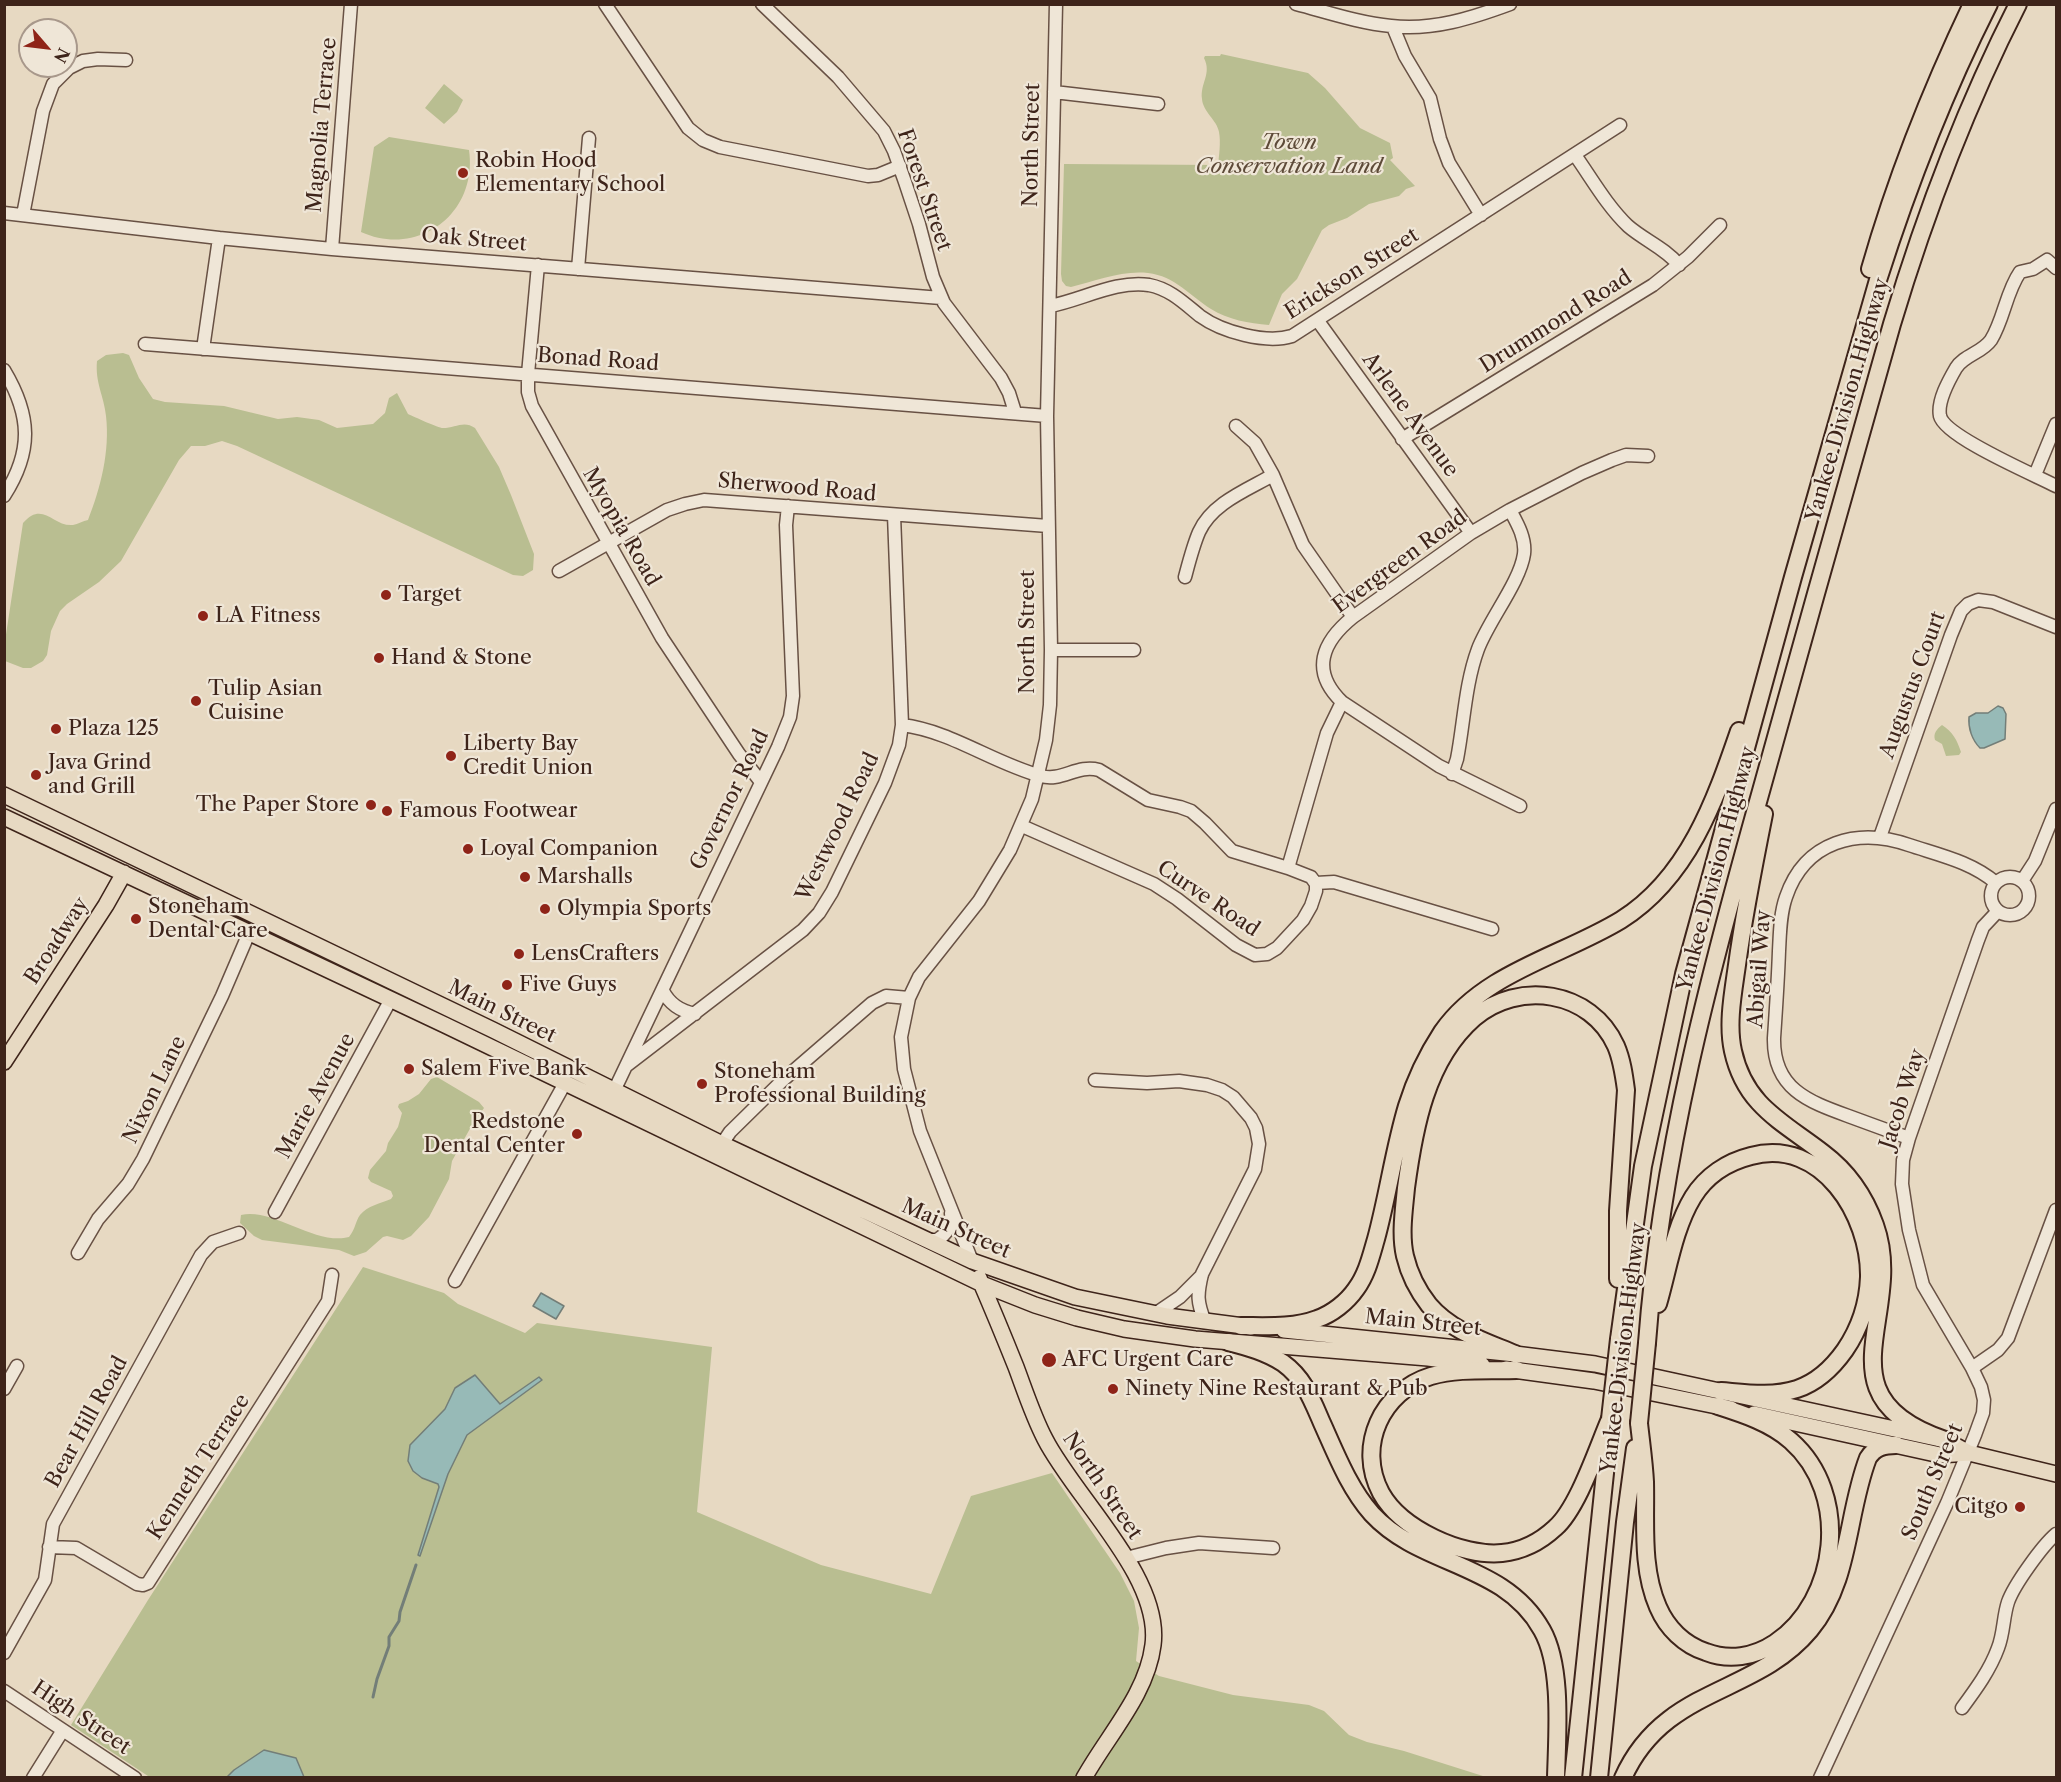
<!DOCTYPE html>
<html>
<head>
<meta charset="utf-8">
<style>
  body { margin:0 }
  #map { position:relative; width:2061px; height:1782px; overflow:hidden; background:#e7d9c2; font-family:"Libre Caslon Text",serif }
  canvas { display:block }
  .frame { position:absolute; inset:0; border:6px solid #3e241a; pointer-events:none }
  .north { position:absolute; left:18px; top:18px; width:60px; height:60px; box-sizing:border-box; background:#efe6d7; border:2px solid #a8988b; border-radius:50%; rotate:118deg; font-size:16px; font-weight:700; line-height:24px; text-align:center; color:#3e241a }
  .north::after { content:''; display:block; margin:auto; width:21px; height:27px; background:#8f2418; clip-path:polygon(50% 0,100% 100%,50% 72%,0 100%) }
</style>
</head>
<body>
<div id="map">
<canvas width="2061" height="1782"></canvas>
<div class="frame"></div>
<div class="north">N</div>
</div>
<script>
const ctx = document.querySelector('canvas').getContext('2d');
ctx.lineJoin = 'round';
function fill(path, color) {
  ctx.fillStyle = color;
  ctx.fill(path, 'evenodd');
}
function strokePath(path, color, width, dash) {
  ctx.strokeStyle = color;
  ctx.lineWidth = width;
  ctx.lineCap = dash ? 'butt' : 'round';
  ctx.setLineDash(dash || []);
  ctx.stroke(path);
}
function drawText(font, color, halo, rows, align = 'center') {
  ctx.font = font + ' "Libre Caslon Text",serif';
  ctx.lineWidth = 4.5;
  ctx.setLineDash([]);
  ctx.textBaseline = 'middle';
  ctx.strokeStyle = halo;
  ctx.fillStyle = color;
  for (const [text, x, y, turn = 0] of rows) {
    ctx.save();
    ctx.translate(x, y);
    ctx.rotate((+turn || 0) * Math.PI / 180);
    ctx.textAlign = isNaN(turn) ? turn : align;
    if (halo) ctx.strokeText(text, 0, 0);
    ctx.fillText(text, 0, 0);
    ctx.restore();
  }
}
const green = new Path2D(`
  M1221,54L1308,73L1325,88L1360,128L1390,143L1393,158L1390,160L1415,186L1406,189L1399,196L1369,204L1347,218L1329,225L1322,230L1297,279L1282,294L1269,325C1249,323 1228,320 1211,309C1190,296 1175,276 1148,273C1122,270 1096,281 1071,287L1066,286L1062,281L1061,274L1064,164L1218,165C1219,156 1221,142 1219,132C1217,120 1203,112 1202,99C1200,83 1212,74 1204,58L1205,56H1220Z
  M444,84L463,100L457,112L444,124L425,108Z
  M389,137L469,150C478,213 419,258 361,232L374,147Z
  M123,353L129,355L139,378L153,399L165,402L224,406L278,419L297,417L319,420L337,428L373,424L385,413L389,398L397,393L408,414C415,417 438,428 443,428C455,428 464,420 475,428L499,467L511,495L534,554L533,570L523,576L513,575L237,446L222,441L205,446H191L179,460L121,561L99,582L67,604L60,611L51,631L47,655L43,661L31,668H23L5,661V641L23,523C43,500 53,527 73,525C78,524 83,521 88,520C101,487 110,451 106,416C104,396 95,383 97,361L106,355Z
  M1942,725C1953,732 1957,740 1961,752L1959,755L1946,756L1942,744L1935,740C1933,733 1937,729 1942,725Z
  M437,1077L479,1102L484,1108L472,1125L452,1161L449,1179L429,1217L411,1236L403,1240L387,1236L383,1237L366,1252L354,1256L339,1250L262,1240L254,1236L240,1223L241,1215C272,1207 316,1246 349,1237C356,1228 355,1222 360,1215C367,1206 381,1203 391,1199L393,1196L391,1191L371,1182L368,1178L370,1170L386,1151L388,1143L398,1127L402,1113L398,1107L399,1104L408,1101L419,1094L431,1079Z
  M363,1267L444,1293L458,1304L525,1333L537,1323L712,1347L697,1512L821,1565L931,1594L971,1496L1052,1473L1120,1573L1134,1601L1139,1628L1136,1661L1159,1676L1233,1695L1309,1705L1324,1711L1349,1735L1367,1742L1404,1751L1486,1777L151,1778L71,1725L148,1600Z`);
const water = new Path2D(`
  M1998,706L2003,708L2006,714L2005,739L1984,748H1980C1972,740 1968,728 1969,717L1976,713H1988Z
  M541,1293L564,1306L556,1319L533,1306Z
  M475,1375L500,1404L539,1377L542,1380L467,1435L448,1474L420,1556L418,1555L439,1487L438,1484L422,1478L413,1471L408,1461L410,1445L445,1409L455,1388Z
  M264,1750L296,1758L304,1777H227L234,1770Z`);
const stream = new Path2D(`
  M373,1697L377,1679L389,1646V1637L399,1621L400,1612L416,1565`);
const minor = new Path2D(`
  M605,4L688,128L703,140L720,147L868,176L878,175L900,166
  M762,4L838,77L884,131L894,151L905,182L919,224L933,277L944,303L1001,378L1009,393L1015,412
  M1296,4C1327,12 1359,23 1391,26C1432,31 1472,18 1510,4
  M1393,27L1405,56L1430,98L1440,139L1449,163L1481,215
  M1054,92L1158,104
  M1575,155C1592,179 1607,206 1628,226C1644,240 1665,248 1679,265
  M4,213L219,238L332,249L941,298
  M23,215L43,111L53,84L69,68L83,61L98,59L126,60
  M332,249L351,4
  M538,265L528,374V392L532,406L662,638L739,754L761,782
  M2056,268L2047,260L2033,269L2020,272C2006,292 2004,319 1991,340C1982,353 1964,355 1956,368C1949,380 1937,401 1940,416C1945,437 2035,475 2056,486
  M578,269L589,138
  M1050,306C1082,300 1116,280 1149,285C1170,289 1184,303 1200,316C1222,332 1266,344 1292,336L1620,125
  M1318,321L1471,533
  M145,344L1047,416
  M203,349L219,238
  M4,370C31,415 33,451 4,496
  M1236,426L1255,443L1273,475
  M1402,439L1653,285L1688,257L1720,225
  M2035,475L2056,424
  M559,571L667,510L685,504L704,500L1048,526
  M1185,577C1189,562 1193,546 1199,532C1212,503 1247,490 1273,475L1303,545L1353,617
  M1051,650H1134
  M902,725C951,731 993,763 1041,776C1062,782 1077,764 1099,770L1148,800L1180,807L1191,811L1205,823L1232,851L1288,868L1311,877L1316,884V891L1311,906L1303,920L1277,948L1267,954L1255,955L1236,945L1177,899L1154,884L1022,826
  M1452,774L1457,759C1464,723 1465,684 1478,649C1489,620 1520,582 1524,554C1526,538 1517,523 1510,510
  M1520,806L1439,766L1342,702C1310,671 1322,642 1353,617L1471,533L1510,510L1582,473L1612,460L1626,455L1648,456
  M1880,837L1951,635L1961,611L1968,604L1978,600L1993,602L2056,627
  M1288,868L1327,733L1342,702
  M1991 896a19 19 0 1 1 38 0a19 19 0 1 1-38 0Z
  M2022,881L2035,861L2056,809
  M1316,883L1334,882L1492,929
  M663,991C669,1003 680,1011 695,1014
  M626,1066L803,930L819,913L832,892L885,783L899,745L902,725L894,515
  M1095,1080L1147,1083L1179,1081L1207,1085L1222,1090L1233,1097L1251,1118L1256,1128L1259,1144L1255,1169L1202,1274C1197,1295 1197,1302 1205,1322
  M614,1091L778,747L790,717L793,696L786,525L788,506
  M1909,1138C1889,1131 1870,1124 1851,1117C1810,1102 1773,1090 1774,1038C1776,1009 1778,980 1779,951C1780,933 1780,914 1786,897C1805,841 1858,827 1909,845C1939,855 1972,862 1996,883
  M722,1144L730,1132L783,1080L872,1003L886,996L909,998
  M275,1212L391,999
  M927,1240H937C947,1234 952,1225 951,1213
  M78,1253L98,1219L128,1184L143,1159L222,996L249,933
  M972,1261L920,1131L904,1069L901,1037L909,998L919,977L979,901L1010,850L1032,799L1046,740L1050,705L1051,650L1047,416L1056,4
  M455,1281L565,1083
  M1155,1314L1180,1297L1202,1275
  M1972,1368L1923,1285L1909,1230L1902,1184L1903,1160L1909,1138L1978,940L1983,927L1998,911
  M4,1389L17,1366
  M49,1547L76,1548L137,1584L143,1585L148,1583L328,1301L332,1275
  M1126,1558L1166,1548L1199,1543L1273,1548
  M4,1653L45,1580L53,1524L201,1255L213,1242L239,1233
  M4,1691L135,1778
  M1962,1708C1976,1689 1990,1670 1998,1648C2004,1633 2003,1617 2008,1602C2014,1585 2042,1546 2056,1534
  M33,1778L63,1730
  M1820,1778L1947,1503L1975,1435L1983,1413L1984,1400L1981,1387L1972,1368L1998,1350L2008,1338L2056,1210`);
const major = new Path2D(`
  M4,795L493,1030L722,1144L972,1261L1075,1297L1167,1316L1251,1327
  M4,817L445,1025L982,1284L1035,1305L1077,1318L1124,1329L1195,1339L1428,1358L1482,1365
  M4,1062L106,905L124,873
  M979,1278C992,1308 1004,1337 1016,1367C1025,1391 1033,1416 1045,1439C1075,1498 1162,1577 1153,1645C1147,1694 1108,1735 1084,1778
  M1284,1330L1515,1354L1595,1364L1945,1440L1969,1453L2056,1474
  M1506,1369L1594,1381L1731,1409
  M1754,1414L1940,1455L1969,1453`);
const highway = new Path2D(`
  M1870,269C1896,178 1931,90 1972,4
  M1764,814C1754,864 1744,914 1737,965C1733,993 1727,1024 1733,1051C1745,1106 1783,1122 1823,1153C1847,1171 1865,1197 1875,1225C1907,1314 1815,1396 1945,1440
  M1658,1304C1668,1270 1674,1228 1693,1197C1706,1176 1727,1162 1751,1156C1822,1137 1870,1216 1869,1277C1868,1303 1860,1328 1845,1350C1833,1367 1818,1382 1797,1389C1772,1397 1746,1393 1721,1391
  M1241,1326C1266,1326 1293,1328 1317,1319C1332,1314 1347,1302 1356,1289C1367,1274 1371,1256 1376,1239C1388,1195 1394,1149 1407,1106C1415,1080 1427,1055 1442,1032C1484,972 1562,956 1621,920C1688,878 1715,801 1739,731
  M1619,1339L1643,1166L1684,974L1793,577L1878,280C1908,186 1944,93 1989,4
  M1228,1342C1248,1347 1266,1352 1283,1363C1304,1378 1312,1400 1322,1423C1336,1454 1349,1488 1372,1514C1421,1567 1504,1562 1542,1630C1563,1667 1557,1735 1556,1778
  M1647,1343C1661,1155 1710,972 1761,791C1804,635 1848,480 1892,324C1925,214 1966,106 2018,4
  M1515,1354C1484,1341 1451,1331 1429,1305C1418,1291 1409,1273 1405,1256C1400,1234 1404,1210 1406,1188C1414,1128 1426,1060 1474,1018C1518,980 1591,990 1616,1046C1622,1060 1624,1075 1626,1090L1618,1211V1279
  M1517,1370C1490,1371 1458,1368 1431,1376C1382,1391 1356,1446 1381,1493C1401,1529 1462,1557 1502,1553C1522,1551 1541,1541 1555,1528C1578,1508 1597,1449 1610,1419
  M1639,1423C1641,1442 1644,1462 1645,1482C1646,1523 1641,1568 1658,1607C1667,1628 1684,1645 1706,1652C1729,1661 1754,1657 1775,1643C1839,1600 1851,1494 1791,1441C1771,1423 1743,1414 1718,1406
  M1573,1778L1609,1435
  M1599,1778L1625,1522L1635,1448
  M1623,1778C1664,1686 1755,1696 1810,1630C1851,1581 1846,1515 1868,1458C1875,1447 1884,1445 1896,1445`);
const highwayBridge = new Path2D(`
  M1610,1419L1619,1339
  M1639,1423L1647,1343`);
const markers = [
  [463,173,6,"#8f2418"],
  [386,595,6,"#8f2418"],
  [203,616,6,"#8f2418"],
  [379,658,6,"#8f2418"],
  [196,701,6,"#8f2418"],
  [56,729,6,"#8f2418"],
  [451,756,6,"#8f2418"],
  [36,775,6,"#8f2418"],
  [371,805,6,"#8f2418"],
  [387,811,6,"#8f2418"],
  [468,849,6,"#8f2418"],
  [525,877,6,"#8f2418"],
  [545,909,6,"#8f2418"],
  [136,919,6,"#8f2418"],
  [519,954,6,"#8f2418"],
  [507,985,6,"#8f2418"],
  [409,1069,6,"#8f2418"],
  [702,1084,6,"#8f2418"],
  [577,1134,6,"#8f2418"],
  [1049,1360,8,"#8f2418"],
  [1113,1389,6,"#8f2418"],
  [2020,1507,6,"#8f2418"]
];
const streetNames = [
  ["Magnolia Terrace",322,125,-85],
  ["North Street",1032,145,-89],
  ["Forest Street",924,190,71],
  ["Oak Street",474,240,5],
  ["Erickson Street",1352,274,-32],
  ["Drummond Road",1556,322,-32],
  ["Bonad Road",598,360,4],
  ["Yankee Division Highway",1848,400,-74],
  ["Arlene Avenue",1410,415,54],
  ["Sherwood Road",797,488,5],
  ["Myopia Road",621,527,60],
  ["Evergreen Road",1400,562,-36],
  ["North Street",1028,632,-90],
  ["Augustus Court",1913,685,-70],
  ["Governor Road",730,800,-64],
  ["Westwood Road",838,827,-64],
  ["Yankee Division Highway",1717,869,-75],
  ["Curve Road",1208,899,34],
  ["Broadway",57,941,-57],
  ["Abigail Way",1760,969,-86],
  ["Main Street",502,1012,26],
  ["Nixon Lane",155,1090,-64],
  ["Marie Avenue",316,1096,-61],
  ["Jacob Way",1903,1099,-72],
  ["Main Street",956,1229,24],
  ["Main Street",1423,1323,6],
  ["Yankee Division Highway",1624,1348,-83],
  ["Bear Hill Road",87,1422,-61],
  ["Kenneth Terrace",199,1467,-57],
  ["South Street",1933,1482,-67],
  ["North Street",1102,1486,56],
  ["High Street",81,1718,34]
];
const parkNames = [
  ["Town",1289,143],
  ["Conservation Land",1289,167]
];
const poiNames = [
  ["Robin Hood",475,161],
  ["Elementary School",475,185],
  ["Target",398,595],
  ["LA Fitness",215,616],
  ["Hand & Stone",391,658],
  ["Tulip Asian",208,689],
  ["Cuisine",208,713],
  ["Plaza 125",68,729],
  ["Liberty Bay",463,744],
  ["Credit Union",463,768],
  ["Java Grind",48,763],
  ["and Grill",48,787],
  ["The Paper Store",359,805,"right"],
  ["Famous Footwear",399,811],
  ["Loyal Companion",480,849],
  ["Marshalls",537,877],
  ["Stoneham",148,907],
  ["Dental Care",148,931],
  ["Olympia Sports",557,909],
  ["LensCrafters",531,954],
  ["Five Guys",519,985],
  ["Salem Five Bank",421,1069],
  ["Stoneham",714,1072],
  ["Professional Building",714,1096],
  ["Redstone",565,1122,"right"],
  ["Dental Center",565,1146,"right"],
  ["AFC Urgent Care",1062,1360],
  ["Ninety Nine Restaurant & Pub",1125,1389],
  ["Citgo",2008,1507,"right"]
];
fill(green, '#b9be91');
fill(water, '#97bab7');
strokePath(water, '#737e78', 1.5);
strokePath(stream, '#737e78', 3);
strokePath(minor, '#685144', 15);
strokePath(major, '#3e241a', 18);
strokePath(highway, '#3e241a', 20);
strokePath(minor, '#efe6d7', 12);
strokePath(major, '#e7d9c2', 15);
strokePath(highway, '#e7d9c2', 16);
strokePath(highwayBridge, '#3e241a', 20, []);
strokePath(highwayBridge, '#e7d9c2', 16);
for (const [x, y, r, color] of markers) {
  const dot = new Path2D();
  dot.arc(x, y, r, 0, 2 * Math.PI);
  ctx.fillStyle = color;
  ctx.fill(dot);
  strokePath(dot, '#efe6d7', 2);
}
drawText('21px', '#3e241a', '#efe6d7', streetNames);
drawText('italic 21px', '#5d4a38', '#efe6d7', parkNames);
drawText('21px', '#3e241a', '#efe6d7', poiNames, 'left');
</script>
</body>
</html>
